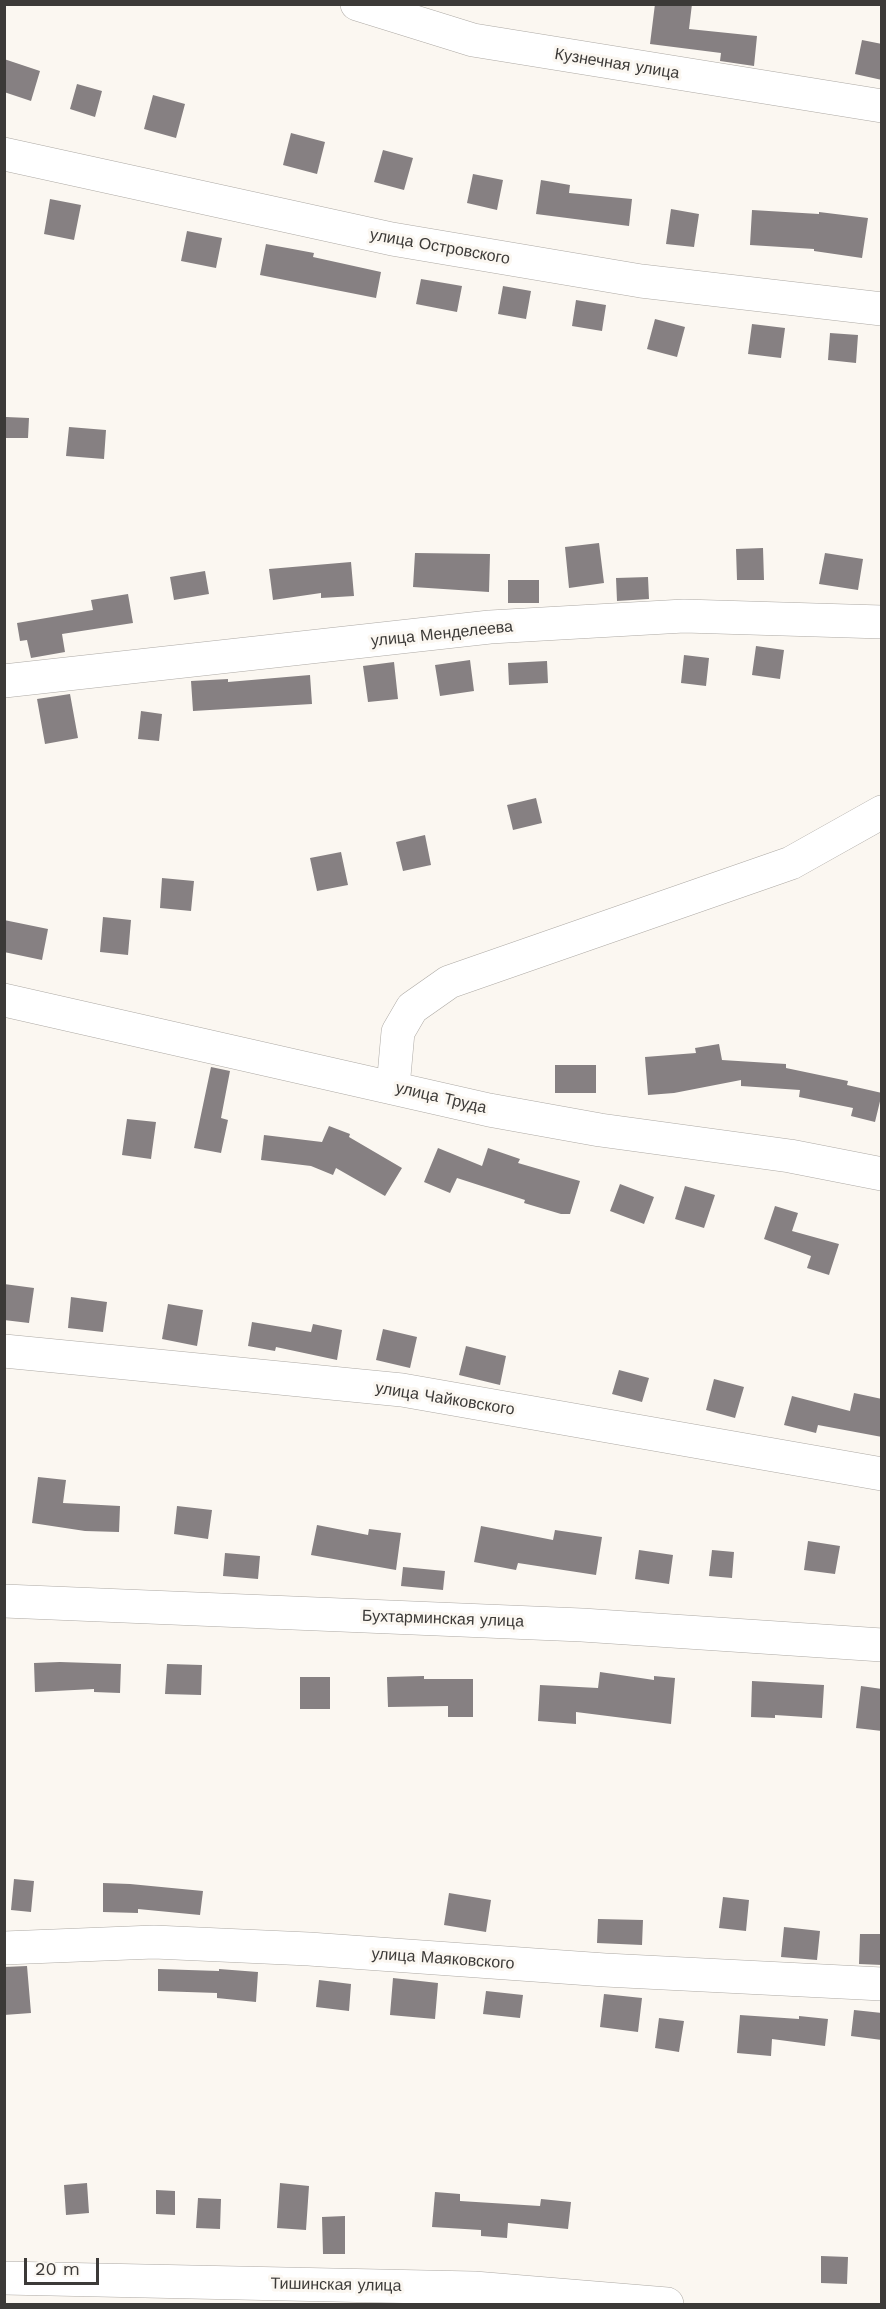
<!DOCTYPE html>
<html>
<head>
<meta charset="utf-8">
<style>
  body { margin:0 }
  #map { position:relative; width:886px; height:2309px; overflow:hidden; background:#fbf7f1; font-family:"Work Sans",sans-serif }
  canvas { display:block }
  .frame { position:absolute; inset:0; border:6px solid #3c3a38; pointer-events:none }
  .scale { position:absolute; left:24px; top:2258px; width:75px; height:27px; box-sizing:border-box; border:3px solid #3c3a38; border-top:0; padding-left:8px; font-size:18px; line-height:21px; white-space:nowrap; color:#3c3a38; -webkit-text-stroke:4px #fbf7f1; paint-order:stroke }
</style>
</head>
<body>
<div id="map">
<canvas width="886" height="2309"></canvas>
<div class="frame"></div>
<div class="scale">20 m</div>
</div>
<script>
const ctx = document.querySelector('canvas').getContext('2d');
ctx.lineJoin = 'round';
function fill(path, color) {
  ctx.fillStyle = color;
  ctx.fill(path, 'evenodd');
}
function strokePath(path, color, width, dash) {
  ctx.strokeStyle = color;
  ctx.lineWidth = width;
  ctx.lineCap = dash ? 'butt' : 'round';
  ctx.setLineDash(dash || []);
  ctx.stroke(path);
}
function drawText(font, color, halo, rows, align = 'center') {
  ctx.font = font + ' "Work Sans",sans-serif';
  ctx.lineWidth = 6;
  ctx.setLineDash([]);
  ctx.textBaseline = 'middle';
  ctx.strokeStyle = halo;
  ctx.fillStyle = color;
  for (const [text, x, y, turn = 0] of rows) {
    ctx.save();
    ctx.translate(x, y);
    ctx.rotate((+turn || 0) * Math.PI / 180);
    ctx.textAlign = isNaN(turn) ? turn : align;
    if (halo) ctx.strokeText(text, 0, 0);
    ctx.fillText(text, 0, 0);
    ctx.restore();
  }
}
const building = new Path2D(`
  M655,4H692L689,29L757,36L754,66L720,61L721,53L650,44Z
  M862,40L882,44V80L855,74Z
  M4,59L40,71L31,101L4,92Z
  M77,84L102,91L95,117L70,109Z
  M153,95L185,104L176,138L144,129Z
  M291,133L325,142L317,174L283,165Z
  M383,150L413,158L404,190L374,182Z
  M473,174L503,180L497,210L467,203Z
  M541,180L570,185L569,193L632,199L629,226L536,214Z
  M50,199L81,205L74,240L44,234Z
  M671,209L699,214L694,247L666,244Z
  M752,210L819,214V212L868,218L862,258L814,251V249L750,245Z
  M187,231L222,238L216,268L181,261Z
  M266,244L314,253L313,257L381,272L376,298L260,275Z
  M421,279L462,286L457,312L416,304Z
  M503,286L531,291L526,319L498,314Z
  M576,300L606,305L602,331L572,326Z
  M655,319L685,327L677,357L647,349Z
  M752,324L785,328L781,358L748,354Z
  M830,333L858,335L856,363L828,360Z
  M6,417L29,418L28,438H5Z
  M69,427L106,430L104,459L66,456Z
  M599,543L604,583L569,588L565,547Z
  M763,548L764,580H737L736,549Z
  M415,553L490,554L489,592L413,587Z
  M825,553L863,559L858,590L819,584Z
  M351,562L354,596L321,598V593L273,600L269,569Z
  M205,571L209,594L174,600L170,577Z
  M648,577L649,599L617,601L616,578Z
  M508,580H539V603H508Z
  M128,594L133,623L62,634L65,652L31,658L27,640L20,641L17,623L93,610L91,600Z
  M756,646L784,650L780,679L752,675Z
  M684,655L709,658L706,686L681,683Z
  M470,660L474,691L440,696L435,665Z
  M547,661L548,683L509,685L508,663Z
  M394,662L398,699L368,702L363,666Z
  M310,675L312,704L193,711L191,681L228,679V682Z
  M70,694L78,738L45,744L37,699Z
  M141,711L162,714L159,741L138,739Z
  M536,798L542,823L513,830L507,805Z
  M425,835L431,865L403,871L396,842Z
  M341,852L348,885L317,891L310,858Z
  M162,878L194,881L191,911L160,908Z
  M103,917L131,920L128,955L100,952Z
  M4,920L48,929L42,960L4,952Z
  M719,1044L722,1060L786,1064V1068L848,1081L847,1085L882,1093L875,1122L851,1116L853,1108L799,1097L800,1090L741,1086V1080L674,1093L648,1095L645,1057L696,1053L695,1048Z
  M555,1065H596V1093H555Z
  M211,1067L230,1071L221,1118L228,1120L221,1153L194,1148Z
  M127,1119L156,1122L151,1159L122,1155Z
  M329,1126L350,1134L349,1137L402,1168L385,1196L336,1168L333,1175L311,1166L261,1160L264,1135L322,1142Z
  M438,1148L482,1166L488,1148L520,1159L518,1163L580,1181L570,1214H561L524,1203L525,1200L457,1178L450,1193L424,1182Z
  M620,1184L654,1197L644,1224L610,1211Z
  M685,1186L715,1195L704,1228L675,1219Z
  M775,1206L798,1213L792,1231L839,1244L829,1275L807,1268L811,1256L764,1239Z
  M4,1284L34,1288L29,1323L4,1320Z
  M71,1297L107,1302L103,1332L68,1328Z
  M168,1304L203,1310L197,1346L162,1339Z
  M252,1322L311,1332L313,1324L342,1330L337,1360L276,1347L275,1351L248,1346Z
  M383,1329L417,1337L410,1368L376,1360Z
  M466,1346L506,1356L500,1385L459,1375Z
  M619,1370L649,1378L642,1402L612,1394Z
  M714,1379L744,1387L735,1418L706,1410Z
  M854,1393L882,1399V1437L818,1425L816,1433L784,1425L792,1396L850,1411Z
  M38,1477L66,1480L63,1503L120,1506L119,1532L85,1531L32,1523Z
  M177,1506L212,1510L208,1539L174,1534Z
  M317,1525L368,1535L369,1529L401,1533L396,1570L311,1555Z
  M481,1526L553,1540L555,1530L602,1537L596,1575L518,1563L516,1570L474,1562Z
  M808,1541L840,1546L835,1574L804,1570Z
  M639,1550L673,1555L669,1584L635,1579Z
  M712,1550L734,1552L732,1578L709,1576Z
  M225,1553L260,1556L258,1579L223,1576Z
  M403,1567L445,1571L443,1590L401,1586Z
  M60,1662L121,1664L120,1693L94,1692V1689L35,1692L34,1663Z
  M167,1664L202,1665L201,1695L165,1694Z
  M600,1672L654,1680V1676L675,1678L671,1724L576,1712V1724L538,1721L540,1685L598,1688Z
  M424,1676V1679H473V1717H448V1706L388,1707L387,1677Z
  M300,1677H330V1709H300Z
  M752,1681L824,1685L822,1718L775,1715V1718L751,1717Z
  M861,1686L882,1689V1731L856,1728Z
  M14,1879L34,1881L31,1912L11,1910Z
  M103,1883L130,1884L203,1891L200,1915L138,1909V1913L103,1912Z
  M449,1893L491,1900L486,1932L444,1925Z
  M723,1897L749,1900L746,1931L719,1928Z
  M598,1919L643,1920L642,1945L597,1943Z
  M784,1927L820,1931L817,1960L781,1957Z
  M860,1934H882V1965L859,1964Z
  M27,1966L31,2013L4,2015V1967Z
  M158,1969L219,1971V1969L258,1972L256,2002L217,1998V1993L158,1991Z
  M393,1978L438,1983L435,2019L390,2015Z
  M319,1980L351,1984L349,2011L316,2007Z
  M486,1991L523,1995L520,2018L483,2014Z
  M604,1994L642,1998L638,2032L600,2027Z
  M854,2010L882,2013V2040L851,2036Z
  M740,2015L799,2019V2016L828,2019L825,2046L772,2039L771,2056L737,2053Z
  M659,2018L684,2021L679,2052L655,2048Z
  M87,2183L89,2213L66,2215L64,2185Z
  M280,2183L309,2186L306,2230L277,2228Z
  M156,2190L175,2191V2215L156,2214Z
  M435,2192L460,2194V2201L540,2206L541,2199L571,2202L568,2229L508,2223L507,2238L481,2236V2230L432,2227Z
  M198,2198L221,2199L220,2229L196,2228Z
  M345,2216V2254H323L322,2217Z
  M821,2256L848,2257L847,2284L821,2283Z`);
const minor = new Path2D(`
  M357,4L473,40L882,106
  M4,154L392,239L641,281L882,309
  M4,681L490,627L684,616L882,622
  M4,1000L489,1110L600,1130L790,1156L882,1174
  M393,1087L398,1032L412,1008L449,982L791,863L882,812
  M4,1351L402,1390L882,1474
  M4,1601L582,1625L882,1645
  M4,1948L154,1942L309,1949L605,1970L882,1984
  M4,2278L474,2288L667,2304`);
const streetNames = [
  ["Кузнечная улица",617,64,9],
  ["улица Островского",440,247,10],
  ["улица Менделеева",442,634,-6],
  ["улица Труда",441,1098,13],
  ["улица Чайковского",445,1399,9],
  ["Бухтарминская улица",443,1619,2],
  ["улица Маяковского",443,1959,4],
  ["Тишинская улица",336,2285,1]
];
fill(building, '#868082');
strokePath(minor, '#ada9a4', 34);
strokePath(minor, '#fff', 33);
drawText('16px', '#3c3a38', '#fbf7f1', streetNames);
</script>
</body>
</html>
